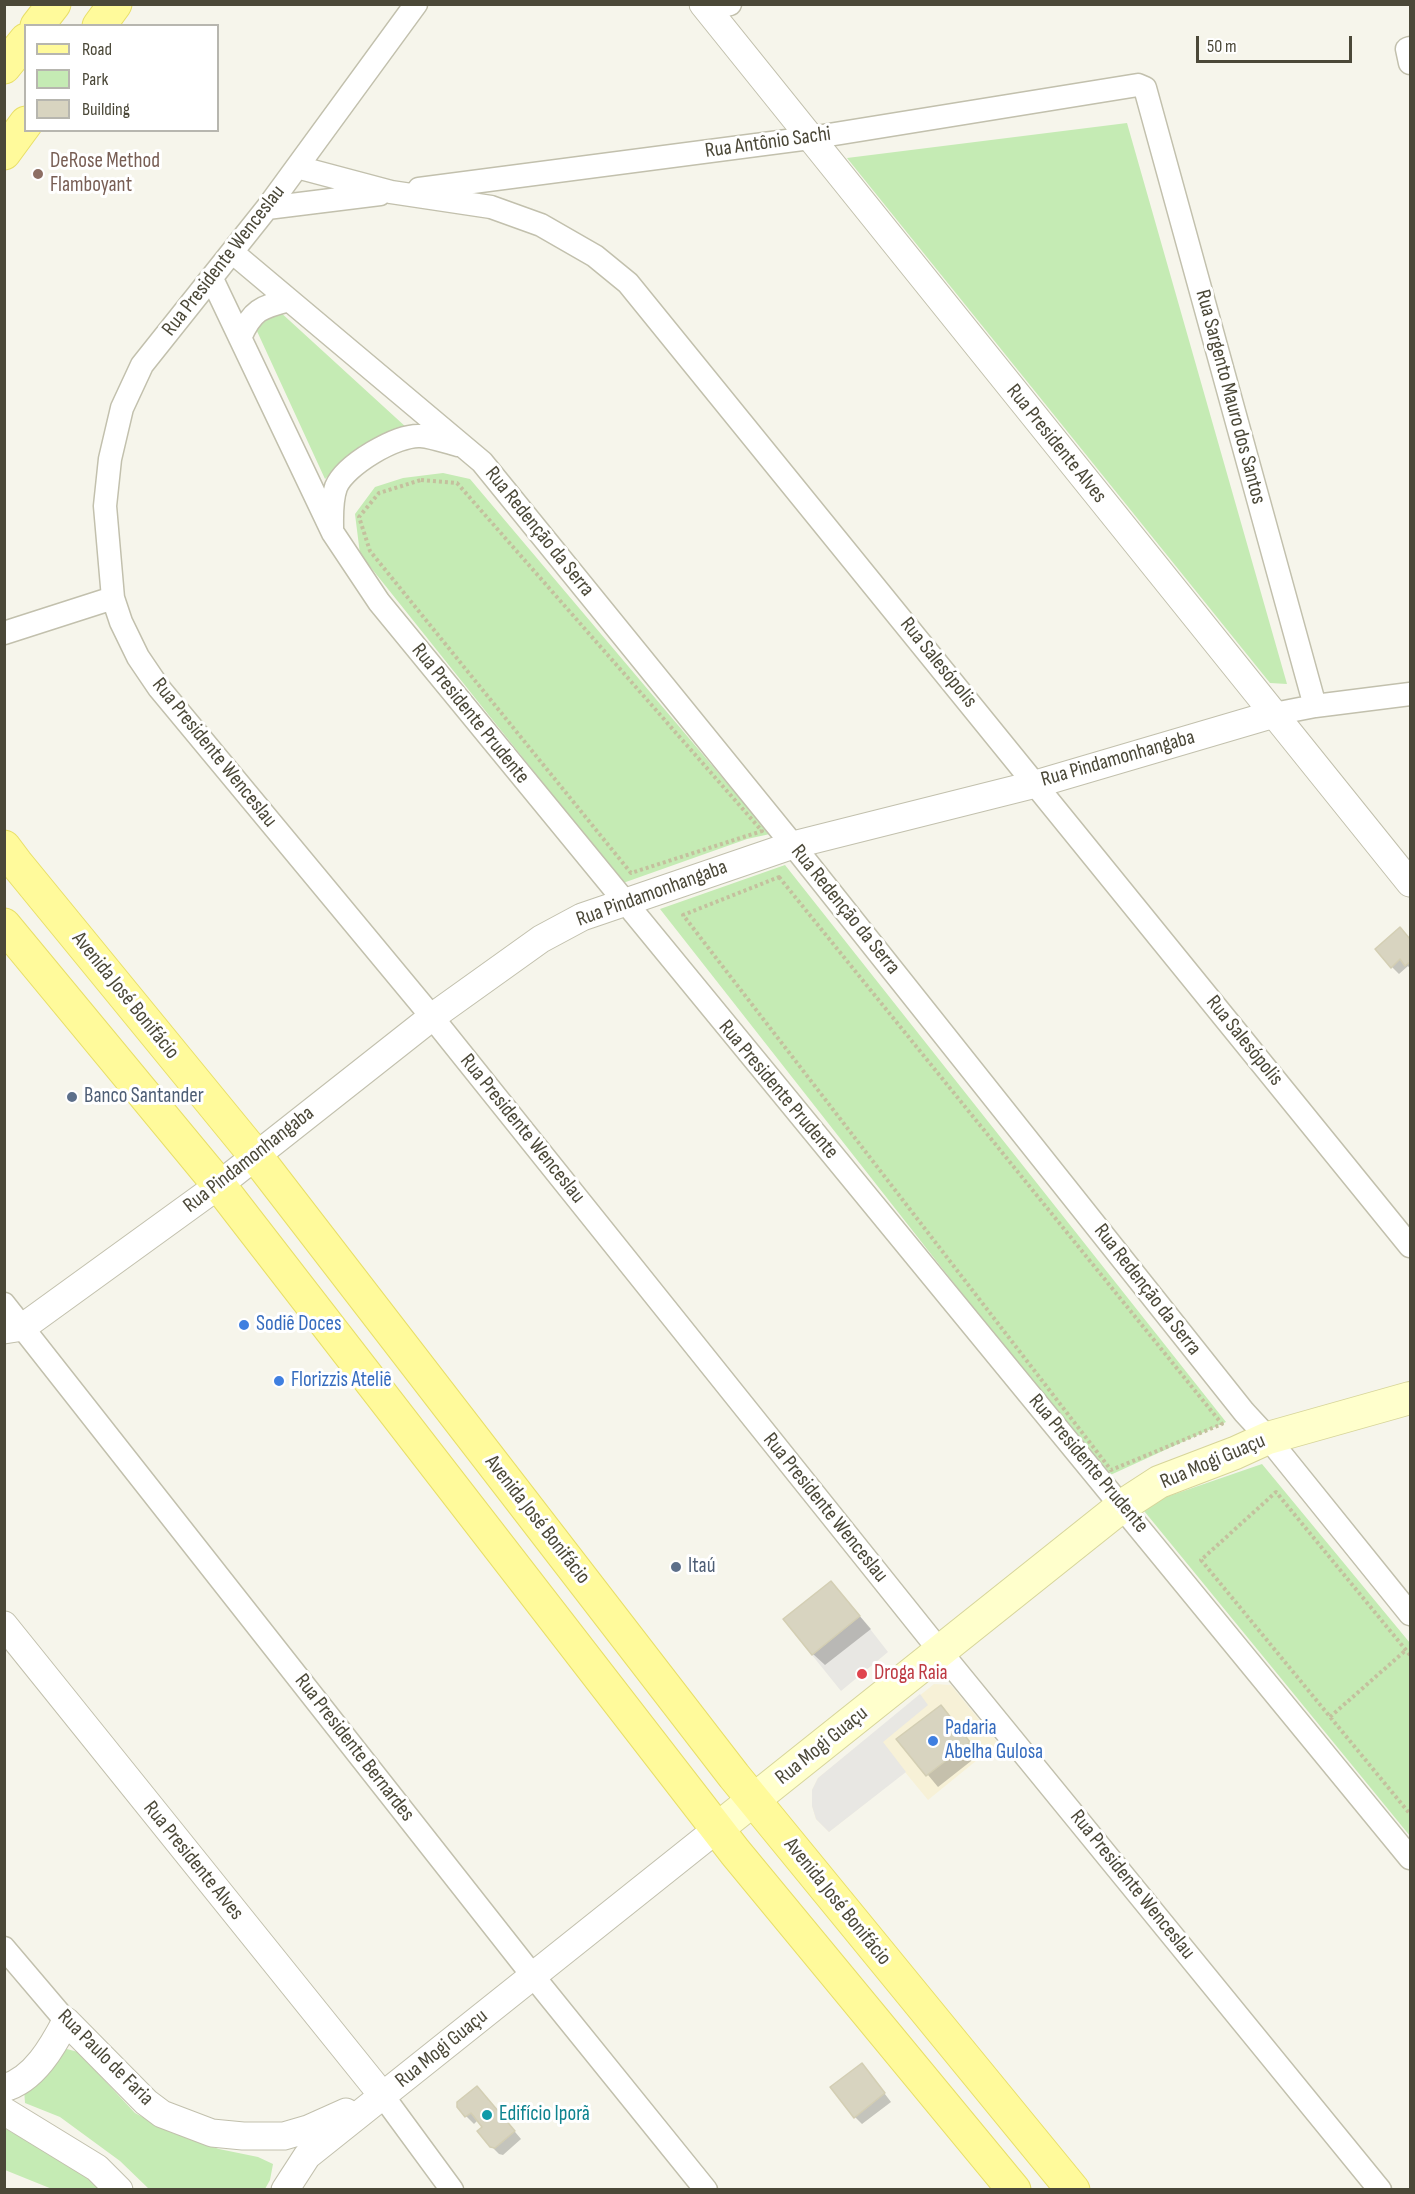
<!DOCTYPE html>
<html>
<head>
<meta charset="utf-8">
<style>
  body { margin:0 }
  #map { position:relative; width:1415px; height:2194px; overflow:hidden; background:#f6f5eb; font-family:"Sofia Sans Condensed",sans-serif }
  canvas { display:block }
  .frame { position:absolute; inset:0; border:6px solid #4b4838; pointer-events:none }
  .legend { position:absolute; left:24px; top:24px; width:195px; height:108px; box-sizing:border-box; background:#fff; border:2px solid #b7b6af; margin:0; padding:8px 10px; list-style:none; font-size:18px; color:#4b4838 }
  .legend li { display:flex; align-items:center; gap:12px; height:30px }
  .legend b { width:30px; border:2px solid #b7b6af }
  .scale { position:absolute; left:1196px; top:36px; width:156px; height:27px; box-sizing:border-box; border:3px solid #4b4838; border-top:0; padding-left:8px; font-size:18px; line-height:21px; white-space:nowrap; color:#4b4838; -webkit-text-stroke:4px #fff; paint-order:stroke }
</style>
</head>
<body>
<div id="map">
<canvas width="1415" height="2194"></canvas>
<div class="frame"></div>
<ul class="legend">
<li><b style="height:8px;background:#fffa9b"></b>Road</li>
<li><b style="height:16px;background:#c5ebb4"></b>Park</li>
<li><b style="height:16px;background:#d8d4c0"></b>Building</li>
</ul>
<div class="scale">50 m</div>
</div>
<script>
const ctx = document.querySelector('canvas').getContext('2d');
ctx.lineJoin = 'round';
function fill(path, color) {
  ctx.fillStyle = color;
  ctx.fill(path, 'evenodd');
}
function strokePath(path, color, width, dash) {
  ctx.strokeStyle = color;
  ctx.lineWidth = width;
  ctx.lineCap = dash ? 'butt' : 'round';
  ctx.setLineDash(dash || []);
  ctx.stroke(path);
}
function drawText(font, color, halo, rows, align = 'center') {
  ctx.font = font + ' "Sofia Sans Condensed",sans-serif';
  ctx.lineWidth = 6;
  ctx.setLineDash([]);
  ctx.textBaseline = 'middle';
  ctx.strokeStyle = halo;
  ctx.fillStyle = color;
  for (const [text, x, y, turn = 0] of rows) {
    ctx.save();
    ctx.translate(x, y);
    ctx.rotate((+turn || 0) * Math.PI / 180);
    ctx.textAlign = isNaN(turn) ? turn : align;
    if (halo) ctx.strokeText(text, 0, 0);
    ctx.fillText(text, 0, 0);
    ctx.restore();
  }
}
const commercial = new Path2D(`
  M934,1684L951,1685L998,1743L928,1800L905,1772L829,1832L816,1819L812,1806V1790L818,1778Z`);
const green = new Path2D(`
  M1127,123L1287,684L1270,683L847,158Z
  M278,310L407,428L360,446L325,479L256,329Z
  M443,473L470,479L770,834L747,839L623,883L360,554L355,514L375,487L403,478Z
  M785,865L1226,1422L1106,1477L660,909Z
  M1262,1464L1410,1643V1836L1140,1506Z
  M63,2048L78,2052L135,2113L173,2133L219,2149L258,2157L273,2164L270,2180L265,2189H149L120,2161L60,2117L25,2103L24,2089Z
  M4,2128L105,2184L110,2189H52L5,2170Z`);
const parking = new Path2D(`
  M860,1616L888,1652L841,1691L812,1655Z
  M920,1694L928,1705L883,1742L906,1772L829,1832L816,1819L812,1806V1790L818,1778Z`);
const shadow = new Path2D(`
  M1400,929L1410,939V969L1408,966L1399,974L1392,967Z
  M831,1583L871,1629L825,1665L813,1654Z
  M940,1707L980,1754L938,1787L899,1740Z
  M869,2073L891,2102L862,2124L855,2117Z
  M484,2095L521,2139L503,2155L499,2154L491,2146L484,2127L478,2120L474,2124L466,2116Z`);
const building = new Path2D(`
  M1400,927L1410,939V962L1405,966L1400,959L1391,968L1375,949Z
  M831,1581L860,1616L812,1655L783,1619Z
  M941,1705L970,1742L926,1776L896,1739Z
  M862,2063L885,2093L854,2118L830,2087Z
  M477,2086L515,2131L495,2148L490,2147L477,2131L482,2127L471,2113L465,2117L457,2107V2102Z`);
const path = new Path2D(`
  M421,480L457,483L762,831L631,873L370,551L359,517L379,493Z
  M779,877L1222,1424L1111,1470L683,915Z
  M1410,1655L1276,1492L1201,1560L1410,1814
  M1330,1717L1406,1650`);
const minor = new Path2D(`
  M416,4L267,208L142,365L122,408L110,459L105,506L113,598L121,622L138,657L159,688L432,1017L940,1651L1380,2190
  M707,10L730,4
  M1410,48L1407,49L1410,63
  M297,167L391,192L491,207L541,225L595,256L628,283L1410,1246
  M419,189L810,138L1138,85L1145,88L1315,706
  M267,208L380,194
  M232,252L482,462L793,845L1244,1412L1268,1438L1410,1614
  M212,279L333,533L379,602L1410,1858
  M240,338C252,310 261,307 289,300
  M332,529C332,515 331,501 336,487C345,465 397,434 421,436C433,437 446,442 458,445
  M4,633L113,598
  M1274,714L1315,706L1410,694
  M4,1304L533,1976L706,2190
  M4,1948L66,2021
  M383,2096L452,2190`);
const tertiary = new Path2D(`
  M703,4L1410,883
  M4,1330L23,1327L219,1185L432,1017L541,939L582,917L793,845L1036,784L1274,714
  M4,1625L383,2096
  M4,2088C34,2080 53,2046 66,2021L146,2102L162,2114L212,2133L243,2136H284L308,2129L346,2112
  M4,2111L97,2168L119,2190
  M285,2190L307,2156L717,1829`);
const secondary = new Path2D(`
  M717,1829L1122,1506L1159,1482L1235,1453L1268,1438L1410,1398`);
const primary = new Path2D(`
  M37,26L54,4
  M99,26L115,4
  M4,67L26,40
  M4,153L26,123
  M4,847L16,863L255,1155L734,1776L1073,2190
  M4,925L219,1185L735,1852L1014,2190`);
const markers = [
  [38,174,6,"#8d6e63"],
  [72,1097,6,"#5c6f8a"],
  [244,1325,6,"#3f7fe0"],
  [279,1381,6,"#3f7fe0"],
  [676,1567,6,"#5c6f8a"],
  [862,1674,6,"#e0444e"],
  [933,1741,6,"#3f7fe0"],
  [487,2115,6,"#0f9aa8"]
];
const streetNames = [
  ["Rua Antônio Sachi",768,143,-8],
  ["Rua Presidente Wenceslau",224,261,-52],
  ["Rua Sargento Mauro dos Santos",1230,397,75],
  ["Rua Presidente Alves",1056,444,51],
  ["Rua Redenção da Serra",539,532,51],
  ["Rua Salesópolis",938,663,51],
  ["Rua Presidente Prudente",470,714,51],
  ["Rua Presidente Wenceslau",214,753,51],
  ["Rua Pindamonhangaba",1118,759,-16],
  ["Rua Pindamonhangaba",652,894,-20],
  ["Rua Redenção da Serra",845,910,51],
  ["Avenida José Bonifácio",125,996,51],
  ["Rua Salesópolis",1244,1041,51],
  ["Rua Presidente Prudente",778,1090,50],
  ["Rua Presidente Wenceslau",522,1129,51],
  ["Rua Pindamonhangaba",249,1160,-38],
  ["Rua Redenção da Serra",1147,1290,52],
  ["Rua Mogi Guaçu",1213,1462,-23],
  ["Rua Presidente Prudente",1088,1464,50],
  ["Rua Presidente Wenceslau",825,1508,51],
  ["Avenida José Bonifácio",537,1520,52],
  ["Rua Mogi Guaçu",822,1746,-39],
  ["Rua Presidente Bernardes",354,1748,52],
  ["Rua Presidente Alves",193,1861,51],
  ["Rua Presidente Wenceslau",1132,1885,51],
  ["Avenida José Bonifácio",837,1902,51],
  ["Rua Mogi Guaçu",442,2049,-39],
  ["Rua Paulo de Faria",105,2058,45]
];
const educationNames = [
  ["DeRose Method",50,162],
  ["Flamboyant",50,186]
];
const serviceNames = [
  ["Banco Santander",84,1097],
  ["Itaú",688,1567]
];
const shopNames = [
  ["Sodiê Doces",256,1325],
  ["Florizzis Ateliê",291,1381],
  ["Padaria",945,1729],
  ["Abelha Gulosa",945,1753]
];
const healthNames = [
  ["Droga Raia",874,1674]
];
const cultureNames = [
  ["Edifício Iporã",499,2115]
];
fill(commercial, '#f7f1d7');
fill(green, '#c5ebb4');
fill(parking, '#e8e7e3');
fill(shadow, '#0003');
fill(building, '#d8d4c0');
strokePath(building, '#d3ceb3', 1.5);
strokePath(minor, '#c2c0ad', 25);
strokePath(tertiary, '#c2c0ad', 29);
strokePath(secondary, '#d7d59a', 34);
strokePath(primary, '#e8df68', 35);
strokePath(path, '#c4c09e', 4, [3, 3]);
strokePath(minor, '#fff', 22);
strokePath(tertiary, '#fff', 27);
strokePath(secondary, '#ffc', 32);
strokePath(primary, '#fffa9b', 33);
for (const [x, y, r, color] of markers) {
  const dot = new Path2D();
  dot.arc(x, y, r, 0, 2 * Math.PI);
  ctx.fillStyle = color;
  ctx.fill(dot);
  strokePath(dot, '#fff', 2);
}
drawText('21px', '#4b4838', '#fff', streetNames);
drawText('21px', '#785e54', '#fff', educationNames, 'left');
drawText('21px', '#4e5e75', '#fff', serviceNames, 'left');
drawText('21px', '#366cbe', '#fff', shopNames, 'left');
drawText('21px', '#be3a42', '#fff', healthNames, 'left');
drawText('21px', '#0d838f', '#fff', cultureNames, 'left');
</script>
</body>
</html>
